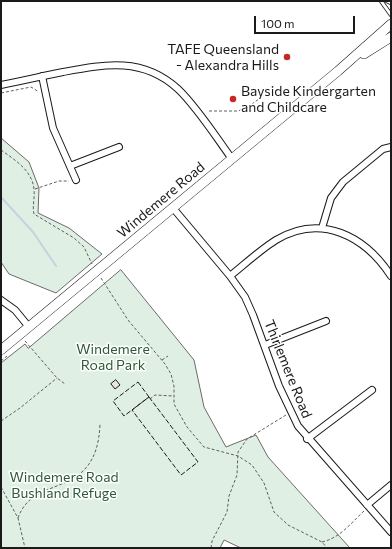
<!DOCTYPE html>
<html>
<head>
<meta charset="utf-8">
<style>
  body { margin:0 }
  #map { position:relative; width:392px; height:549px; overflow:hidden; background:#fff; font-family:Commissioner,sans-serif }
  canvas { display:block }
  .frame { position:absolute; inset:0; border:2px solid #1a1a1a; pointer-events:none }
  .scale { position:absolute; left:254px; top:16px; width:101px; height:18px; box-sizing:border-box; border:2px solid #1a1a1a; border-top:0; padding-left:5px; font-size:12px; line-height:14px; white-space:nowrap; color:#1a1a1a; -webkit-text-stroke:3px #fff; paint-order:stroke }
</style>
</head>
<body>
<div id="map">
<canvas width="392" height="549"></canvas>
<div class="frame"></div>
<div class="scale">100 m</div>
</div>
<script>
const ctx = document.querySelector('canvas').getContext('2d');
ctx.lineJoin = 'round';
function fill(path, color) {
  ctx.fillStyle = color;
  ctx.fill(path, 'evenodd');
}
function strokePath(path, color, width, dash) {
  ctx.strokeStyle = color;
  ctx.lineWidth = width;
  ctx.lineCap = dash ? 'butt' : 'round';
  ctx.setLineDash(dash || []);
  ctx.stroke(path);
}
function drawText(font, color, halo, rows, align = 'center') {
  ctx.font = font + ' Commissioner,sans-serif';
  ctx.lineWidth = 3;
  ctx.setLineDash([]);
  ctx.textBaseline = 'middle';
  ctx.strokeStyle = halo;
  ctx.fillStyle = color;
  for (const [text, x, y, turn = 0] of rows) {
    ctx.save();
    ctx.translate(x, y);
    ctx.rotate((+turn || 0) * Math.PI / 180);
    ctx.textAlign = isNaN(turn) ? turn : align;
    if (halo) ctx.strokeText(text, 0, 0);
    ctx.fillText(text, 0, 0);
    ctx.restore();
  }
}
const green = new Path2D(`
  M1,138L29,162L39,188L38,213L69,228L102,254L56,293L9,274L1,262Z
  M121,270L194,360L204,407L226,447L256,435L268,457L350,548H241L224,540L220,548H1V363L25,344L28,348Z`);
const stream = new Path2D(`
  M1,197L33,232L56,266`);
const building = new Path2D(`
  M116,380L120,385L115,389L111,384Z`);
const path = new Path2D(`
  M1,93L31,87L39,92
  M209,111H239L242,108L248,107L267,93
  M1,150C15,160 33,171 34,190C35,198 32,207 34,214L74,238L84,247L92,264
  M35,189L59,181H69
  M101,278L128,320L165,364L171,374L174,386V404L187,427L204,447L238,456L252,465L264,483L274,512L288,525L322,542L327,548
  M25,341L57,378L65,384
  M162,360L168,356
  M1,361L7,356
  M150,399L155,395L173,396
  M1,421L20,408L57,378
  M1,487L18,518L25,548
  M18,518C34,472 97,502 100,424
  M322,542C340,538 351,523 364,511
  M211,548L212,541L227,512L229,496L237,475L238,452L247,439L286,415`);
const service = new Path2D(`
  M381,1L391,15
  M387,1L391,3`);
const minor = new Path2D(`
  M42,76L53,128L76,180
  M1,85C22,81 43,76 63,72C106,64 143,57 178,89C197,107 216,137 232,159
  M70,166L119,147
  M173,208L230,276L245,297L253,315L279,386L298,426L391,532
  M322,228L331,198L343,182L383,149L391,147
  M230,276C245,264 260,250 276,240C321,213 365,236 391,276
  M1,300L15,310L29,327
  M265,345L326,321
  M307,439L372,390
  M367,505L391,485`);
const secondary = new Path2D(`
  M364,54L391,37
  M1,350L338,71L391,24`);
const fence = new Path2D(`
  M138,382L149,397L124,416L113,401Z
  M149,397L198,462L181,475L132,410Z`);
const markers = [
  [287,57,4,"#c62828"],
  [233,99,4,"#c62828"]
];
const poiNames = [
  ["TAFE Queensland",279,49],
  ["- Alexandra Hills",279,65],
  ["Bayside Kindergarten",241,91,"left"],
  ["and Childcare",241,107,"left"]
];
const streetNames = [
  ["Windemere Road",161,200,-40],
  ["Thirlemere Road",288,369,68]
];
const parkNames = [
  ["Windemere",113,349],
  ["Road Park",113,365],
  ["Windemere Road",64,477],
  ["Bushland Refuge",64,493]
];
fill(green, '#e0efe3');
strokePath(green, '#6a6a6a', 1);
strokePath(stream, '#c6d2dc', 2);
fill(building, '#e6e6e6');
strokePath(building, '#1a1a1a', 1);
strokePath(service, '#1a1a1a', 4.5);
strokePath(minor, '#1a1a1a', 8);
strokePath(secondary, '#1a1a1a', 10);
strokePath(path, '#5f5f5f', 1, [3, 2]);
strokePath(service, '#fff', 3);
strokePath(minor, '#fff', 6);
strokePath(secondary, '#fff', 9);
strokePath(fence, '#1a1a1a', 1, [5, 2]);
for (const [x, y, r, color] of markers) {
  const dot = new Path2D();
  dot.arc(x, y, r, 0, 2 * Math.PI);
  ctx.fillStyle = color;
  ctx.fill(dot);
  strokePath(dot, '#fff', 1.5);
}
drawText('14px', '#1a1a1a', '#fff', poiNames, 'right');
drawText('14px', '#1a1a1a', '#fff', streetNames);
drawText('14px', '#2b5a34', '#fff', parkNames);
</script>
</body>
</html>
